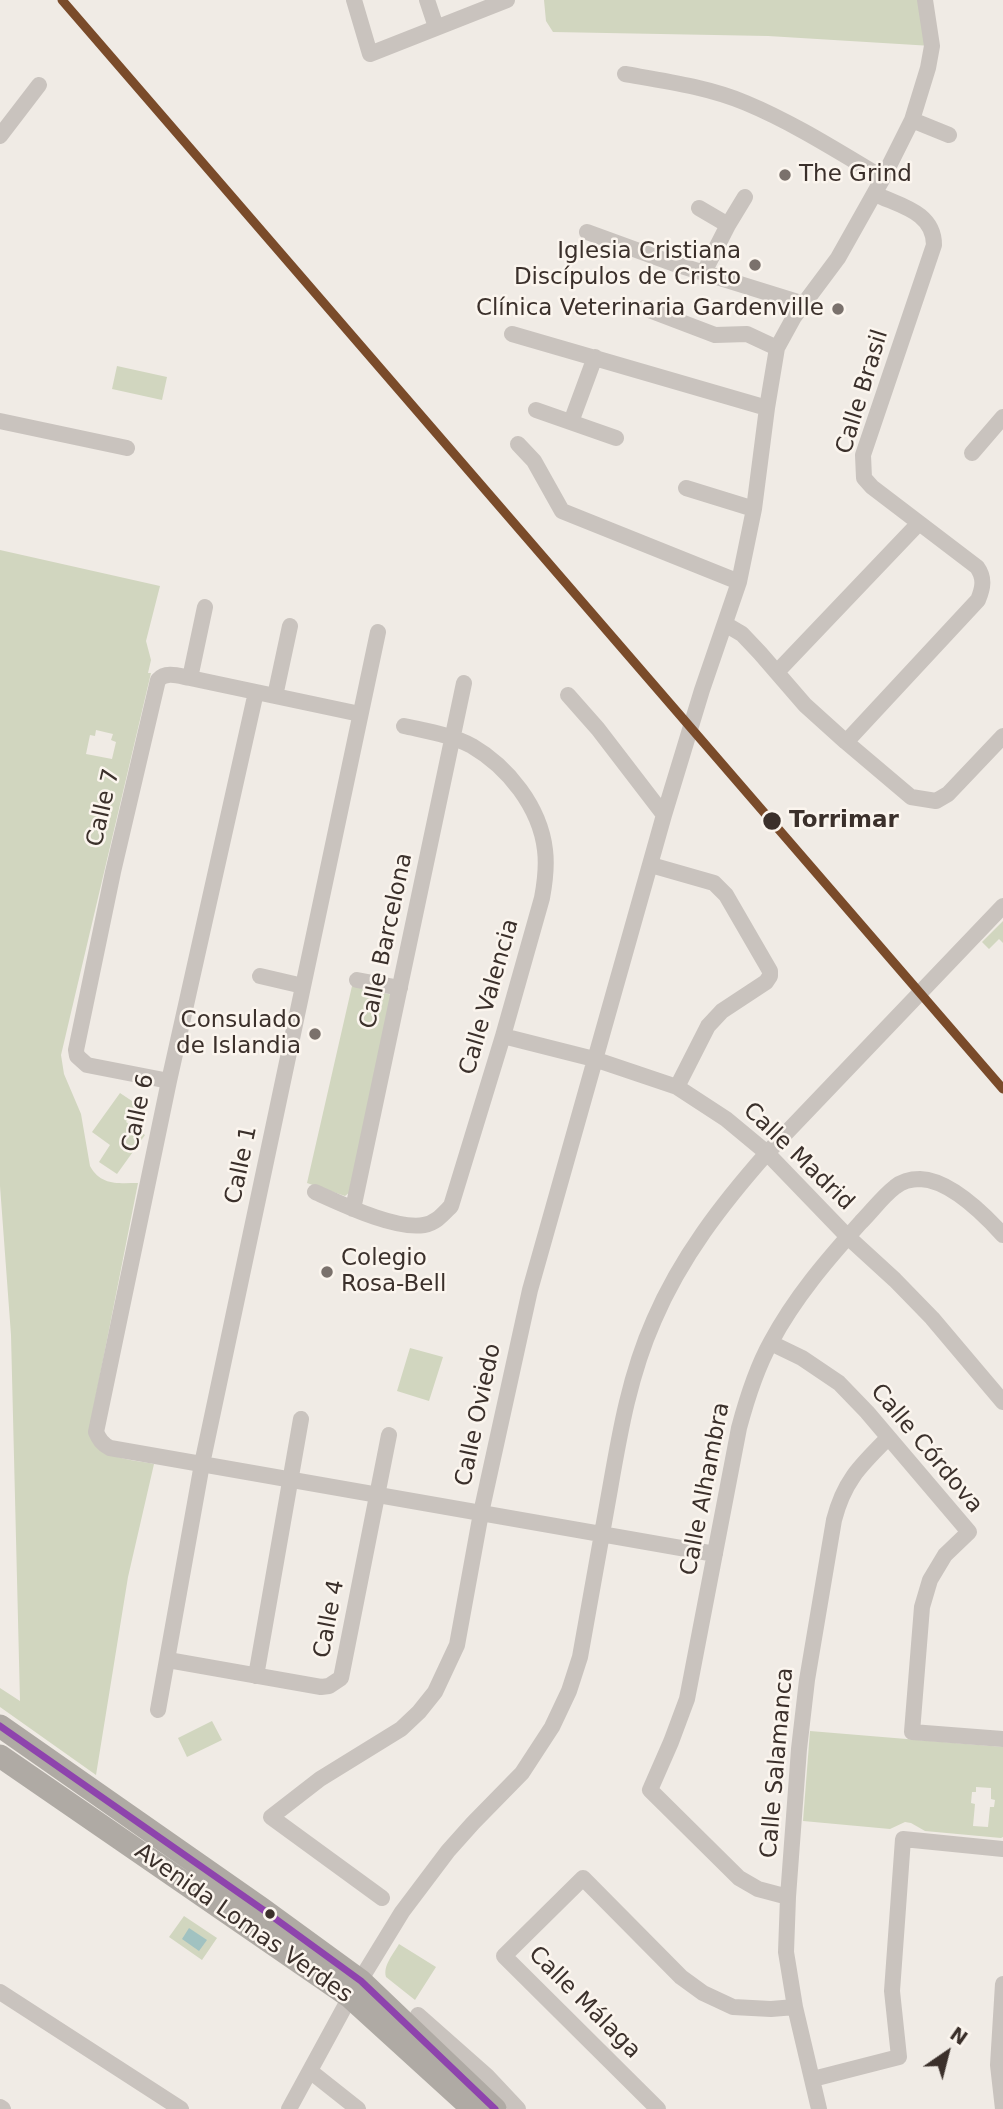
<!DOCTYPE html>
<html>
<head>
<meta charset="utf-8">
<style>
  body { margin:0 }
  #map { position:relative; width:1003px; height:2109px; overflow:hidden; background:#f0ebe5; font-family:"DejaVu Sans",sans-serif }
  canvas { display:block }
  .north { position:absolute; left:912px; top:2018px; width:70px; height:70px; -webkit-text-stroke:5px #fbf5ee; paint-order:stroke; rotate:35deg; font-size:19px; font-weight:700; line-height:28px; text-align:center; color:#3b302b }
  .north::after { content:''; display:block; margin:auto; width:24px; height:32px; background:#3b302b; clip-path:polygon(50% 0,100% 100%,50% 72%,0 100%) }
</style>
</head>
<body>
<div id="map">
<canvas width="1003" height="2109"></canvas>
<div class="north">N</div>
</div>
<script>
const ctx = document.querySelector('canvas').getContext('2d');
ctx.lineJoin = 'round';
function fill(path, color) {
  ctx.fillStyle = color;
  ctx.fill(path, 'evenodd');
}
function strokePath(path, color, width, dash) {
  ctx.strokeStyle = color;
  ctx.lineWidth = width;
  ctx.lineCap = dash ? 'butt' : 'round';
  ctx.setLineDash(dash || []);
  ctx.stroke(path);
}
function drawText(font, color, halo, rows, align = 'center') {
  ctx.font = font + ' "DejaVu Sans",sans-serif';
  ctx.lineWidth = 5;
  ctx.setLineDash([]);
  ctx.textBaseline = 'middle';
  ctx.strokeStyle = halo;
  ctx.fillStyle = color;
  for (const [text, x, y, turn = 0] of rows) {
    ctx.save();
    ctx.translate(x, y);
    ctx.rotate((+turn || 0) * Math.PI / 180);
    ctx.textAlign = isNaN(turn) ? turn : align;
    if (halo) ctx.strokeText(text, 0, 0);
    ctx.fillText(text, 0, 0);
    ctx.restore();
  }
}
const green = new Path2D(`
  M544,0H925L932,46L768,36L553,32L546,21Z
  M117,366L167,377L162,400L112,389Z
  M0,550L160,586L146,641L151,660L148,673H151L61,1055L64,1074L81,1114L90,1166C101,1186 118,1183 138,1183L89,1431C95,1459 130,1459 154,1464L128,1577L96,1775L0,1707V1688L20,1701L11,1335L0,1186ZM96,730L113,734L111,740L116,742L112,759L86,754L90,735L95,736Z
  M1003,921V943L999,939L989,949L982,942Z
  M352,986L393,995L350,1192L345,1196L307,1183Z
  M120,1093L138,1105L126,1122L145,1135L117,1174L99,1162L110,1145L92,1132Z
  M410,1348L443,1357L429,1401L397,1391Z
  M212,1721L222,1740L187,1757L178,1738Z
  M810,1731L1003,1747V1837L1001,1838L925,1831L911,1823L905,1822L890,1829L803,1821ZM976,1787L991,1788V1799L995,1800L994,1807H990L988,1827L973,1826L975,1804L971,1803L972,1792H976Z
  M184,1916L217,1938L202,1960L169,1937Z
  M399,1944L436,1967L415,2000L386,1977C383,1965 393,1955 399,1944Z`);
const water = new Path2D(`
  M189,1928L207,1940L199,1951L182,1939Z`);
const minor = new Path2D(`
  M354,0L370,54L507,0
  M427,0L436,27
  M625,74C665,81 708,87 746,103C794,123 839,152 883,178
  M912,120L949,135
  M0,136L39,85
  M699,208L728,225
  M587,232L672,263L804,304
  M704,272L728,225L745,197
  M644,308L715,335L747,334L777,348
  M512,334L767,408
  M536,410L616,438
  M0,421L127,448
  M571,422L595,357
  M518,444L534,461L562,511L739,582
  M972,453L1003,417
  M686,488L754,509
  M725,624L742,634L760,653L805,705L846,742L911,797L936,801L948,794L1003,736
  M777,672L919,523
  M190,678L205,607
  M256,692L169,1081L96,1432C99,1439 102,1444 110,1448L715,1554
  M568,695L598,729L664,815
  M275,696L290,626
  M846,742L978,600C983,588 985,578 977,567L872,487L864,478L863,455L934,245C934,212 900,206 875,194
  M651,865L714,883L726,895L770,971V976L766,982L722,1011L708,1026L677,1087
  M260,976L303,986
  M357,980L400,988
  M503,1036L594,1059L677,1087L726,1119L767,1153L848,1237L895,1280L932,1318L1003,1402
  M169,1081L87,1065L77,1056L76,1050L113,872L158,680C166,671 179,676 190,678L360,714
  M315,1192C342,1204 395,1230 424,1225C436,1223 443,1214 451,1206L503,1036L542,898C545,882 547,866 545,850C540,807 508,767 472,746C452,735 426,731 404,726
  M353,1209L464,683
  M771,1343L802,1358L839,1383L867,1412L969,1532L945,1555L930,1580L922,1607L912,1732L1003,1739
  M168,1660L321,1687L329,1686L341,1678L389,1435
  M256,1676L301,1419
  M158,1710L202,1464L378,632
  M788,1897L758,1889L739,1878L650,1790L671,1742L687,1699L739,1428C747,1398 756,1369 771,1342C795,1297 827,1260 861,1222C872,1211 882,1197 895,1187C901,1182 911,1179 920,1179C950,1180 983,1213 1003,1235
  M382,1898L271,1817L320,1779L401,1729L419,1712L435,1692L457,1645L481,1513L530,1290L664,815L702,690L739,582L754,509L767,408L777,348L794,317L838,258L883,178L912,120L928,68L932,46L925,0
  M0,1992L181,2109
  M418,2015L487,2076L518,2109
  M310,2071L358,2109
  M813,2079L899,2057L892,1991L903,1839L1003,1849
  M0,2107L3,2109
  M289,2109L350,1997L402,1912L448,1851L473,1823L522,1773L552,1727L569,1691L580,1657C590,1601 600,1545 610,1489C620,1431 630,1374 654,1320C681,1257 722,1204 767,1153L1003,906
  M658,2109L504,1956L583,1878L681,1977L703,1993L733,2007L771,2009L795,2007
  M819,2109L795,2007L786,1952L788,1897L799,1749L807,1680L834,1520C844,1481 860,1466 888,1438
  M1003,2109L998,2065L1003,1984`);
const highway = new Path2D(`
  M0,1726L262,1909L361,1981L495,2109
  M0,1756L350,1997L473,2109`);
const bus1 = new Path2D(`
  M0,1726L262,1909L361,1981L495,2109`);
const metro1 = new Path2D(`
  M62,0L1003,1089`);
const markers = [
  [785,175,7,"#7a716c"],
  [755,265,7,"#7a716c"],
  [838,309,7,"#7a716c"],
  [772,821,10,"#3b302b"],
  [315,1034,7,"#7a716c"],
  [327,1272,7,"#7a716c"],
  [270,1914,6,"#3b302b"]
];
const poiNames = [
  ["The Grind",799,175,"left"],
  ["Iglesia Cristiana",741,252],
  ["Discípulos de Cristo",741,278],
  ["Clínica Veterinaria Gardenville",824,309],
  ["Consulado",301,1021],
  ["de Islandia",301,1047],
  ["Colegio",341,1259,"left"],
  ["Rosa-Bell",341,1285,"left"]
];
const streetNames = [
  ["Calle Brasil",863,392,-73],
  ["Calle 7",104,808,-77],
  ["Calle Barcelona",387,941,-78],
  ["Calle Valencia",490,997,-74],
  ["Calle 6",139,1113,-78],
  ["Calle Madrid",798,1157,44],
  ["Calle 1",242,1165,-78],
  ["Calle Oviedo",479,1415,-78],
  ["Calle Córdova",926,1449,50],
  ["Calle Alhambra",706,1489,-79],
  ["Calle 4",330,1619,-79],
  ["Calle Salamanca",778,1763,-85],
  ["Avenida Lomas Verdes",243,1924,35],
  ["Calle Málaga",584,2003,45]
];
const stopNames = [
  ["Torrimar",789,821]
];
fill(green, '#d1d6bf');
fill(water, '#a1c2c1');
strokePath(minor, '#c9c3be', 16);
strokePath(highway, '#afaaa4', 23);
strokePath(bus1, '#8e44ad', 7);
strokePath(metro1, '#7a4b2a', 9);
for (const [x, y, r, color] of markers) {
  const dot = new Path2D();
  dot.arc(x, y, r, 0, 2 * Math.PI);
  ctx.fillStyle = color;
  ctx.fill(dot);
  strokePath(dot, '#fbf5ee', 2.5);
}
drawText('23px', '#3b302b', '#fbf5ee', poiNames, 'right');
drawText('23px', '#3b302b', '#fbf5ee', streetNames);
drawText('bold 23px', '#3b302b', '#fbf5ee', stopNames, 'left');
</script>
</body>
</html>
